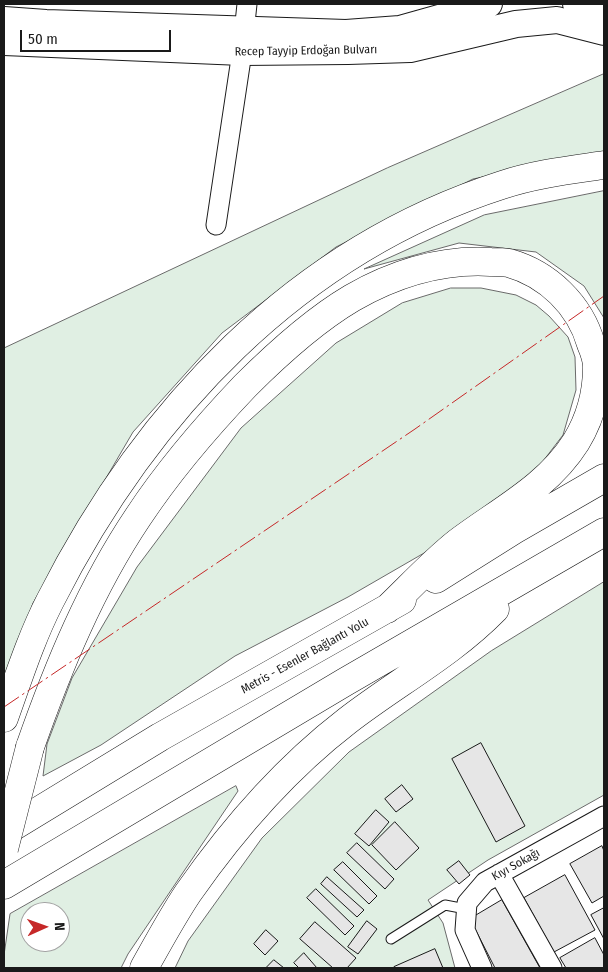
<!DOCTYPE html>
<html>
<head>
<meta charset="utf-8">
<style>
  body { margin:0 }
  #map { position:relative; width:608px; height:972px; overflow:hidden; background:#fff; font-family:"Fira Sans Condensed",sans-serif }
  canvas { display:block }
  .frame { position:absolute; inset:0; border:5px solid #1a1a1a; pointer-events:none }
  .north { position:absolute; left:20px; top:902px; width:50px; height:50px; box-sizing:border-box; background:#fff; border:1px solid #a3a3a3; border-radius:50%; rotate:88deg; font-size:14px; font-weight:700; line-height:20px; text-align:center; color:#1a1a1a }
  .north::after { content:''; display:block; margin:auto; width:18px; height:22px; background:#c62828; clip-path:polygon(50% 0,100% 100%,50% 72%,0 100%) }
  .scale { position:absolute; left:20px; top:30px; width:151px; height:22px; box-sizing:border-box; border:2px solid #1a1a1a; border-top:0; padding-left:6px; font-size:15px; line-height:18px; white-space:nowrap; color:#1a1a1a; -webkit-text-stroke:4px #fff; paint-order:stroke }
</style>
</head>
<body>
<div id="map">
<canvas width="608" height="972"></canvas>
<div class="frame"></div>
<div class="north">N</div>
<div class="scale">50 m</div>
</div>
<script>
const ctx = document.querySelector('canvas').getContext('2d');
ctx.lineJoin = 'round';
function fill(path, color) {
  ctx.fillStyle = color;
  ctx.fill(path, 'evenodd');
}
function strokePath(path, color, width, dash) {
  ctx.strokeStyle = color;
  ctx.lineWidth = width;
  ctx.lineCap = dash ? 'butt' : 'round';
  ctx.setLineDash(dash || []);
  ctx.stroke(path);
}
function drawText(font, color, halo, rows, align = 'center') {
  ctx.font = font + ' "Fira Sans Condensed",sans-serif';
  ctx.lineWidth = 4;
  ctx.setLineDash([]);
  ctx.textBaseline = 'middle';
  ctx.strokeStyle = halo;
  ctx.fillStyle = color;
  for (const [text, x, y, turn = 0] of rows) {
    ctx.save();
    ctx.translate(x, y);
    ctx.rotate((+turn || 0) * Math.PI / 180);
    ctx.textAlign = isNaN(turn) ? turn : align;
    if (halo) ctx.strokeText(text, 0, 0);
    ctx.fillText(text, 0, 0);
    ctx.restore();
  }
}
const green = new Path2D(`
  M604,74V153L590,155L473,179L336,247L222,333L133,432L33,603L4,684V348L387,168Z
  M604,191V318L584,286L536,252L459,243L364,269L484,215Z
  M451,288H481L516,295L536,305L549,316L568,337L575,357L576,390L563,435L537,469L457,534L348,597L235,656L101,745L43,776L47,744L72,678L137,567L241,428L336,343L402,303Z
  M604,582V795L488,860L428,900L443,923L455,968H175L188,941L262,838L349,752L491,651Z
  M236,786L238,791L128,954L121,968H4V955L10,914ZM30,912H60V942H30Z`);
const building = new Path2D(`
  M481,743L525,826L496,842L452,759Z
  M402,785L413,799L396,812L385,799Z
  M376,810L389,822L369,846L355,834Z
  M395,822L419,848L396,870L372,845Z
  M357,843L394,879L385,889L347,853Z
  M602,846L604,851V896L592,903L570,864Z
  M459,861L470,875L459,884L447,870Z
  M343,862L377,896L369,904L334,870Z
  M565,875L595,930L554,952L524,898Z
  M327,877L364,910L357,917L321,884Z
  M316,889L354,926L345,935L307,898Z
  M502,900L540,968H495L470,919Z
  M604,908V939L591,915Z
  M367,921L377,929L358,954L348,947Z
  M315,922L356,958L347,968H333L300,939Z
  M266,930L278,941L265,955L254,944Z
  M595,938L604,955V968H566L560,958Z
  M435,949L443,968H394V967Z
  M304,953L317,968H299L294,963Z
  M274,960L284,968H266Z`);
const lane = new Path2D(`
  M391,939L445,905L466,909`);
const street = new Path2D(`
  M216,225L242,52L247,4
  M499,874L552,968
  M482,968L465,930L467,903L485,882L604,816`);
const secondary = new Path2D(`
  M576,4L604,12
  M4,20L46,23L346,33L400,29L489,4
  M4,42L242,52L348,51L410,49L516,24L557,20L604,32`);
const highway = new Path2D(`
  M436,579L514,530L604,478
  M4,718C18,679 31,638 50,601C146,411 296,251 502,185C535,174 570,170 604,165
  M30,747C58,667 91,587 138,517C169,470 206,427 245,386C277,354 313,321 352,298C394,274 442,259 491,262C496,262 503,262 509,263C548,274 580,305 591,344C594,351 597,359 597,367C597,393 590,419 576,442C547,488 499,511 457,543C432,563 410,587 387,609
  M4,832L160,737L402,600
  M4,885L345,682L604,532
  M144,968C158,943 172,917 188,893C232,830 286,768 347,721C396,683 451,654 495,609`);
const highwayBridge = new Path2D(`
  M4,849L30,747`);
const power = new Path2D(`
  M4,707L415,429L604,296`);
const streetNames = [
  ["Recep Tayyip Erdoğan Bulvarı",306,51,-1],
  ["Metris - Esenler Bağlantı Yolu",305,656,-29],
  ["Kıyı Sokağı",516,865,-29]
];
fill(green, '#e0efe3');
strokePath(green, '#6a6a6a', 1);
fill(building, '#e6e6e6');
strokePath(building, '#1a1a1a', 1);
strokePath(lane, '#1a1a1a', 11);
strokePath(street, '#1a1a1a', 21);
strokePath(secondary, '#1a1a1a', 28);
strokePath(highway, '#1a1a1a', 29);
strokePath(lane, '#fff', 9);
strokePath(street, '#fff', 19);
strokePath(secondary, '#fff', 26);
strokePath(highway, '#fff', 28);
strokePath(highwayBridge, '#1a1a1a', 29, []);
strokePath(highwayBridge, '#fff', 28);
strokePath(power, '#c62828', 1, [18, 4, 2.5, 4]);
drawText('12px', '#1a1a1a', '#fff', streetNames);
</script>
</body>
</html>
